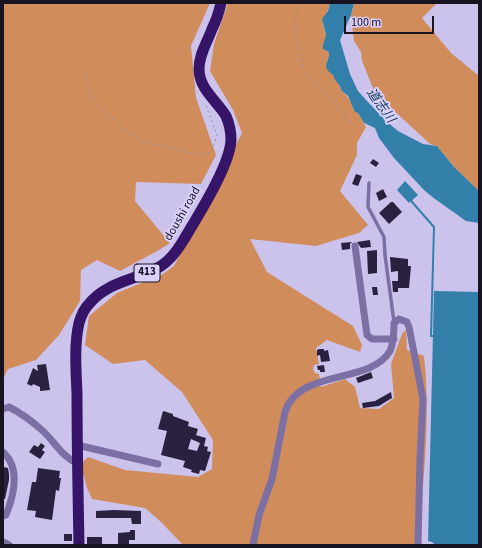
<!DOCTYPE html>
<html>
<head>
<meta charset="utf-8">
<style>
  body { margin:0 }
  #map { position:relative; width:482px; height:548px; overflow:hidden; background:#ccc3ec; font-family:"Source Sans 3",sans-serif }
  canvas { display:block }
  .frame { position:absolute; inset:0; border:4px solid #171321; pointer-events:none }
  .scale { position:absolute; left:344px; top:16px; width:90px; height:18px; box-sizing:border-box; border:2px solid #171321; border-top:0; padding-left:5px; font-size:12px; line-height:14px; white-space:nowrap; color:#171321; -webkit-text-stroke:3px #d9cff9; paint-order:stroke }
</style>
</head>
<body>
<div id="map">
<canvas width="482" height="548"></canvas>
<div class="frame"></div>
<div class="scale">100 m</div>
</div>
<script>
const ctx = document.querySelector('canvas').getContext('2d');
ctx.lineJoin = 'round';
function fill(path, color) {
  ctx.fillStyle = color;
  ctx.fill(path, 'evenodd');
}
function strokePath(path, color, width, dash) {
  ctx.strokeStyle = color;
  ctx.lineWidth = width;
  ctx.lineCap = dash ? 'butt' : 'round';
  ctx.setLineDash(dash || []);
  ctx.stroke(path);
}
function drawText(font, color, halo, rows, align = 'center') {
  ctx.font = font + ' "Source Sans 3","Noto Sans JP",sans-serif';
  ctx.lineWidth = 4;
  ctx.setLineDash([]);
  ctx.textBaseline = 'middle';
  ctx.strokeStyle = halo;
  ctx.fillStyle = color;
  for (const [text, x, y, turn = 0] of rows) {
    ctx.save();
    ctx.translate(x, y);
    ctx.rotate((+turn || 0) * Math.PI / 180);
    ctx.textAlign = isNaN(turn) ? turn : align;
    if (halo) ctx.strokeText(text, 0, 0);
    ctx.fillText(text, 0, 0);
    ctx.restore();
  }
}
const green = new Path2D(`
  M3,3H210L191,46L196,98L216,155L201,184L136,182L135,201L170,243L159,250L120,271L97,260L81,270L80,301L59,335L36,360L8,369L3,379Z
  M228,3L241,4L242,3H330L323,25L326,35V51L329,52V56L327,61L333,75L340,86V88C345,95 352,99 353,109L358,113L366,127L357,143V155L340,191L368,225L359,233L316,246L250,239L267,272L353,326L362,345L360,352L327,340L316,348L319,364L314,365L313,369L315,373L319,374L321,387L345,379L355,387L360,408L379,409L394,398L391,364L402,334L406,330L407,350L424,356C431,419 423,483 418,545H183L161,522L145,508L92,499L87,488L81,464L88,457L125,470L198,477L212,469L213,440L182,392L145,360L113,364L85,345L89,316L117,293L163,274L174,266L242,133L233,110L210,71L214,44Z
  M354,3H437L422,18L451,53L479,76V191L454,167L437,146L430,144L391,108L383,105L377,98L362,61L361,52L354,41L351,15Z`);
const water = new Path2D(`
  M330,3H354L351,15L340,40L350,74L358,91L366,100L386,121L398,131L423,144L437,146L454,167L479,191V223L466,221L435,199L425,191L394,158L379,138L375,128L364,123L358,113L355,112C352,107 351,101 348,96C344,92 341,92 340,86L335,80L333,75C320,66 330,62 329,52L323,49V45L326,35L322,19L328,11Z
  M405,181L418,195L409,203L397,190Z
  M434,291L479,292V545L434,544L432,542L428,541Z`);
const stream = new Path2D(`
  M411,200L412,202L434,227L431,336H433`);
const building = new Path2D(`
  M373,159L379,163L376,167L370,163Z
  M356,174L362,176L358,186L352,184Z
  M383,189L387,197L379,201L376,193Z
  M391,202H393L402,212L389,224L379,213Z
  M370,240L371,247L361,248L357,242Z
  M352,242L350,244V249L342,250L341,243Z
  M377,250V273L368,274L367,251Z
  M390,257L408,259V266H411L409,288H398V292H393L392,281H398V271L391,272Z
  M372,287H377L378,295H373Z
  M319,349H324V351L328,350L330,361L321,362L320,355L317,356V350Z
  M46,364L50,390L40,391V387L33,384L32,386L27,384L33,368L38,371L37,365Z
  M324,365L325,372H320V370H318L317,366Z
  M371,372L373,378L358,383L356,378Z
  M391,392L392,398L387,401L379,406L363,408L362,403L375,401Z
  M163,411L173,414V416L189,422L188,426L198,429L196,435L206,438L204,446L208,447L207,451L211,452L205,471L200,470L199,474L191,472L192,470L183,467L185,461L161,455L167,431L158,429ZM191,439L200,443L197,451L188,449Z
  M41,443L45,446L42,450L45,452L40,459L29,452L34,445L38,447Z
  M3,467L8,468L9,474V480L5,499H3Z
  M38,468L60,471L59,478H61L59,491L56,490L52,520L35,517L36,511L27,510L32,482H36Z
  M114,510L141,511V524H132L131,518H96V511Z
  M130,530H135V540H129V545H118V533L130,532Z
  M64,534H72V541H64Z
  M87,537H102V545H87Z`);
const path = new Path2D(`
  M305,3L297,12L294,19L303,68L311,79L332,100L354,125
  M85,73L86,80L92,97L121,127L142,141L199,155L211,152L217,135L206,105`);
const service = new Path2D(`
  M369,183L368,207L384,237L385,255L394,322`);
const minor = new Path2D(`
  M355,246L367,335L372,339H394
  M3,409L9,407C21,413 33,422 43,431C54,441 62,457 77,463
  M77,445L158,464
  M3,452C21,468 14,495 6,515L3,516
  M3,542L9,545
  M253,545L259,515L272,479L285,412C299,368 370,385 390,351C394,342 394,332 394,323L399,319L407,322L409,327L423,399L420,458L418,545`);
const trunk = new Path2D(`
  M79,545C78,494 77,443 77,393C76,370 74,345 79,323C81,316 84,309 89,304C107,281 138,280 161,266C170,260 177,251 183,241C197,217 230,166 231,140C231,132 229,123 226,116C217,101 199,89 199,69C199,54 207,43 212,29C216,21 219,12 221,3`);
const shields = [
  [147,273,26]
];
const shieldNames = [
  ["413",147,273]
];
const streetNames = [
  ["doushi road",183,214,-60]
];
const waterNames = [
  ["道志川",380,106,54]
];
fill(green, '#d18c5b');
fill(water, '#3280aa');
strokePath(stream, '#3280aa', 2);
fill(building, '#2a2141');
strokePath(path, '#948cad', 1, [2, 3]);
strokePath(service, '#7c6fa4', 3.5);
strokePath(minor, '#7c6fa4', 7);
strokePath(trunk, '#361467', 11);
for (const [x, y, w] of shields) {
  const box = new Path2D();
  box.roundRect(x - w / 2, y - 9, w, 18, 3);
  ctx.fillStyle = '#d9cff9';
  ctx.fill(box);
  strokePath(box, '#171321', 1);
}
drawText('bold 11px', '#171321', null, shieldNames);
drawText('12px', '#171321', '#d9cff9', streetNames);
drawText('italic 13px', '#154057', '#d9cff9', waterNames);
</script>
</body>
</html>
